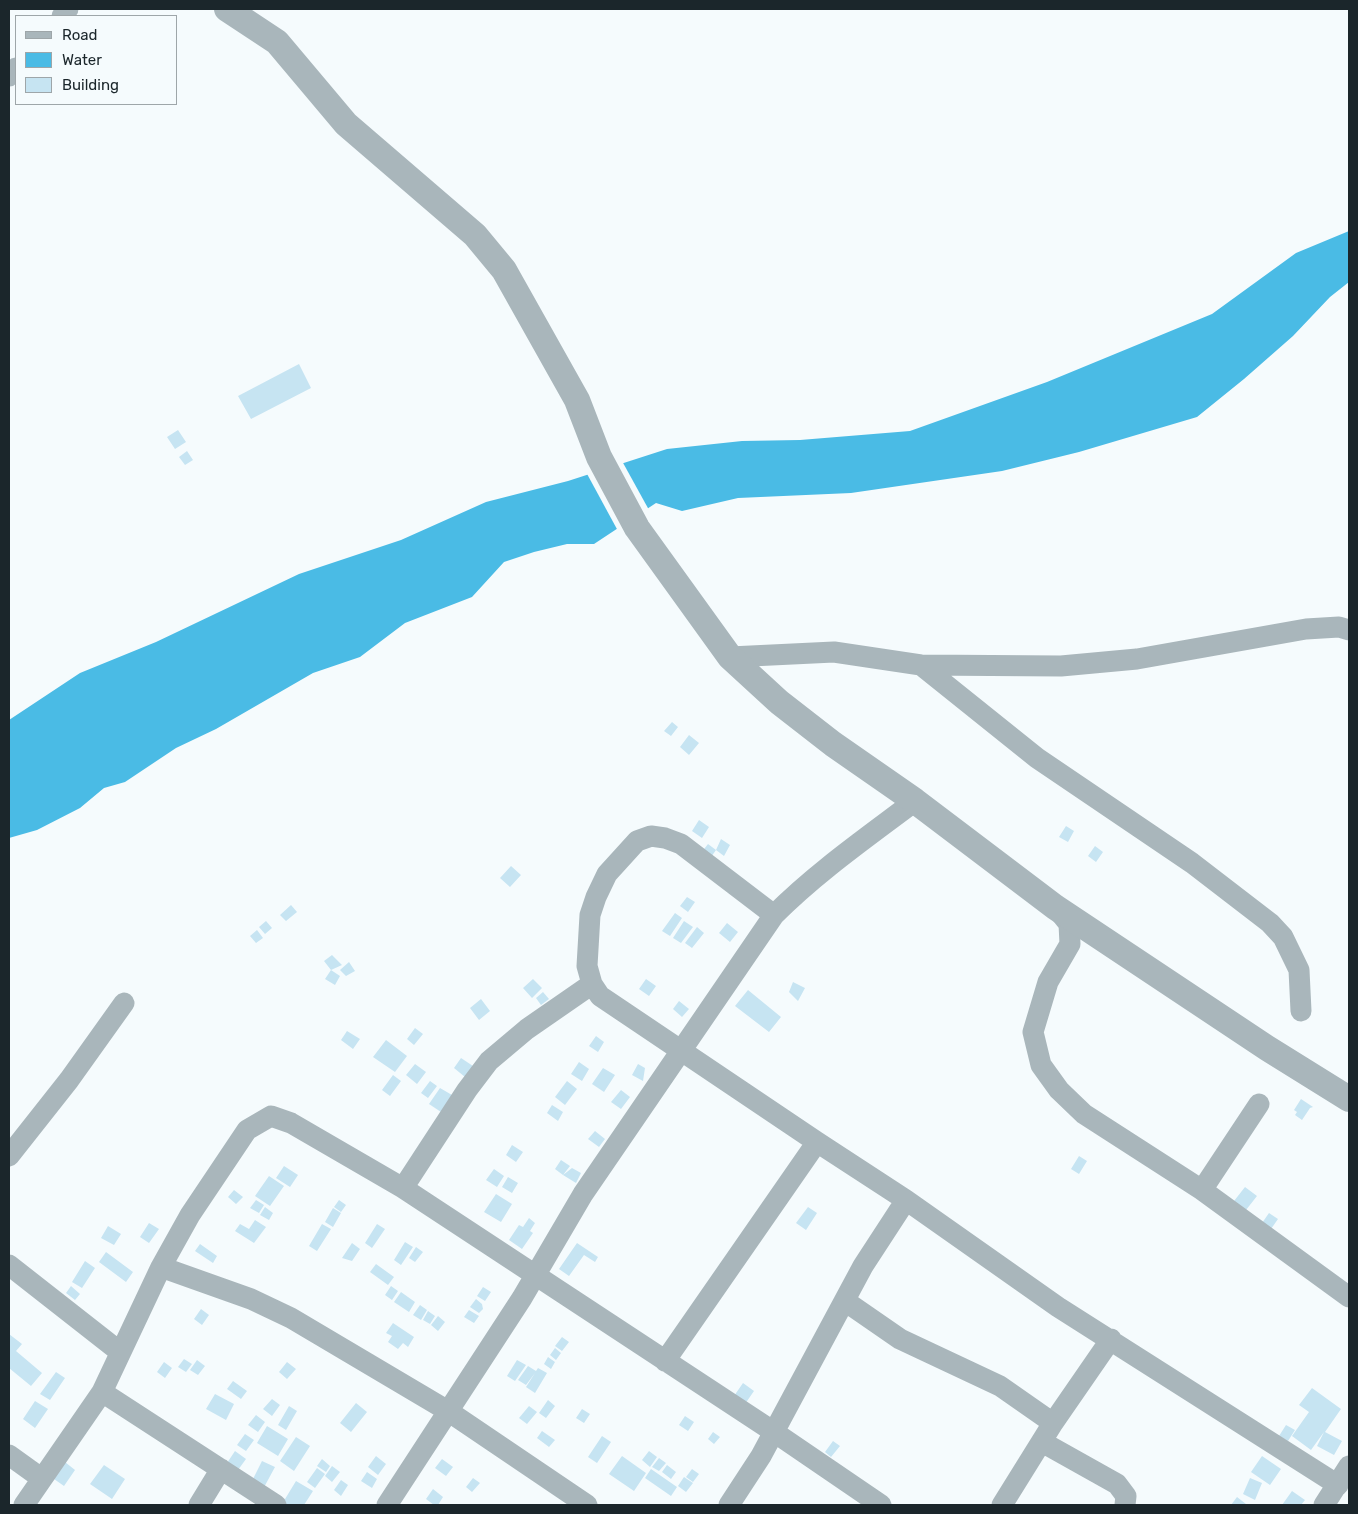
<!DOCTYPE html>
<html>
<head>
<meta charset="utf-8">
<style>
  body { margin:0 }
  #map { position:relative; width:1358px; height:1514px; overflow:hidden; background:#f5fbfd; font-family:Rubik,sans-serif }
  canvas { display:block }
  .frame { position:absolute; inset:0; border:10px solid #1b262b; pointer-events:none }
  .legend { position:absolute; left:15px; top:15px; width:162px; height:90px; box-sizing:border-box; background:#f5fbfd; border:1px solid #9ea6a9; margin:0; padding:6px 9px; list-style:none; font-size:15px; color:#1b262b }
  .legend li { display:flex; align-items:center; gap:10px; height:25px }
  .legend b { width:25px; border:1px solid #9ea6a9 }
</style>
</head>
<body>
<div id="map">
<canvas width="1358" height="1514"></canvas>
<div class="frame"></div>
<ul class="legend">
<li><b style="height:6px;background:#a9b6bb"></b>Road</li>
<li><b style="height:14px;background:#4abbe5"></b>Water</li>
<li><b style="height:14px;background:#c6e4f2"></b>Building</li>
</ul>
</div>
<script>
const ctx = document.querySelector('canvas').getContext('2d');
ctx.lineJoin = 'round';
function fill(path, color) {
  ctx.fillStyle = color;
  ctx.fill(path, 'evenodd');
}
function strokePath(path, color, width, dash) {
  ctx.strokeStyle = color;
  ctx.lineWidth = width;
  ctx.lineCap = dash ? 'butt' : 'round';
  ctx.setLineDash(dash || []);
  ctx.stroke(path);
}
const water = new Path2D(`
  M1349,231V282L1330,297L1293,336L1244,379L1197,417L1079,452L1002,471L851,493L738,498L682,511L656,503L594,544H567L534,552L504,562L472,597L405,623L360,657L313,673L216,729L176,748L125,782L104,788L80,808L37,830L9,838V720L80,673L156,642L299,574L401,540L486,502L568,481L667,449L742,441L800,440L910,431L1047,382L1212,314L1296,253Z`);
const pier = new Path2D(`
  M622,461L649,510L618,531L586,472Z`);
const building = new Path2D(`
  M299,364L311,388L251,419L238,396Z
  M178,430L186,442L175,449L167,437Z
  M187,451L193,460L185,465L179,457Z
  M672,722L678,727L671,736L664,731Z
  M689,735L699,743L689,755L680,747Z
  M699,820L709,827L702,838L692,831Z
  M1066,826L1074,831L1068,842L1059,837Z
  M721,839L730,845L724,856L716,850Z
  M708,844L716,850L709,860L701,853Z
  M1095,846L1103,852L1096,862L1088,856Z
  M511,866L521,875L510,887L500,878Z
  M687,897L695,902L688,912L680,906Z
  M291,905L297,912L286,921L280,915Z
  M675,913L682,918L670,936L662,931Z
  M266,921L272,928L265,934L259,927Z
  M684,921L693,927L681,943L673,938Z
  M727,923L738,932L730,942L719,933Z
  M697,927L704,933L692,948L685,943Z
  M257,930L263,938L256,943L250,936Z
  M332,955L342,965L331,970L324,961Z
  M349,962L355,971L346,976L340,970Z
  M331,970L340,976L335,985L325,979Z
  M533,979L542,988L532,998L523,988Z
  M646,979L656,986L649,996L639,989Z
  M793,982L805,988L798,1001L789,992Z
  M748,990L781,1017L769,1032L735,1006Z
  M543,992L549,999L541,1005L536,998Z
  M481,999L490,1011L479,1020L470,1008Z
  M679,1001L689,1009L682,1017L673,1009Z
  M415,1028L423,1034L414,1045L407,1039Z
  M347,1031L360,1039L353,1049L341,1040Z
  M596,1036L604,1042L598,1052L589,1046Z
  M386,1040L407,1056L395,1072L373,1057Z
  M461,1058L473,1066L465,1077L454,1068Z
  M579,1062L589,1069L582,1081L571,1074Z
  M415,1064L426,1072L417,1084L406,1075Z
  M638,1064L645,1068L643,1081L632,1075Z
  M603,1068L615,1075L604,1092L592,1084Z
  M393,1075L401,1081L390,1096L382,1090Z
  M430,1081L437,1086L428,1098L421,1093Z
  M567,1081L577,1089L565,1105L555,1097Z
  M440,1088L452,1095L441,1112L429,1104Z
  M621,1090L630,1097L621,1109L611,1102Z
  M1301,1099L1313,1107L1310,1108L1302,1120L1295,1115L1297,1112L1294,1110Z
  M552,1105L563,1112L558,1121L547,1113Z
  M595,1131L605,1139L599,1147L588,1139Z
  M512,1145L523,1152L516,1162L506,1155Z
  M1079,1156L1087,1161L1079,1174L1071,1169Z
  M561,1160L570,1166L563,1175L555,1169Z
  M284,1166L298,1175L290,1187L276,1178Z
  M572,1168L581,1173L576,1183L563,1175Z
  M494,1169L504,1176L497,1187L486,1180Z
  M269,1176L284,1186L270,1206L255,1196Z
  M508,1177L518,1183L512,1193L502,1187Z
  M1245,1187L1257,1196L1246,1210L1234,1201Z
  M234,1190L243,1197L236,1204L228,1197Z
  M496,1194L512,1204L501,1222L484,1212Z
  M256,1200L264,1205L259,1213L250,1208Z
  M339,1200L346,1205L341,1212L334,1207Z
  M265,1207L273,1213L269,1220L260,1215Z
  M808,1207L817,1213L806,1230L796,1223Z
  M333,1208L341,1213L333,1227L325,1222Z
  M1269,1213L1278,1219L1271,1229L1262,1223Z
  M529,1218L535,1223L530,1231L533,1233L522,1249L509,1240L519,1225L523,1227Z
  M255,1220L266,1227L254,1243L235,1231L240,1224L249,1229Z
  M149,1223L159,1229L149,1243L140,1237Z
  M322,1224L331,1229L317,1251L309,1246Z
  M377,1224L385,1229L372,1248L365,1243Z
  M108,1226L121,1234L114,1245L101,1238Z
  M405,1242L413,1247L401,1265L394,1260Z
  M352,1243L360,1249L352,1261L342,1258Z
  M577,1243L598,1257L595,1262L584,1255L569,1276L559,1269Z
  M200,1244L217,1256L213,1263L195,1251Z
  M416,1247L423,1252L415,1262L409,1258Z
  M106,1252L133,1272L126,1282L99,1262Z
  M85,1261L95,1268L82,1288L72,1282Z
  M376,1264L394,1277L388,1285L370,1272Z
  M71,1286L80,1294L75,1300L66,1293Z
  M391,1286L398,1291L392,1300L385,1295Z
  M483,1287L491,1292L485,1301L477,1296Z
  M401,1292L415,1302L409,1312L394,1302Z
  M476,1299L482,1304L483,1309L479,1313L470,1307Z
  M420,1305L427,1310L421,1320L413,1315Z
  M201,1309L209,1315L202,1325L194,1319Z
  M469,1310L479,1316L474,1323L464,1317Z
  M428,1311L435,1316L430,1324L423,1320Z
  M438,1316L445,1322L438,1331L431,1325Z
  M393,1323L414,1337L408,1347L403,1343L398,1349L388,1342L392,1336L386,1333Z
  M9,1334L22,1344L16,1351L42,1373L31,1386L9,1368Z
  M562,1337L569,1342L562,1351L555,1346Z
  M555,1348L561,1353L556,1360L550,1355Z
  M548,1357L555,1362L551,1369L544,1364Z
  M184,1359L192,1364L186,1372L178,1367Z
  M197,1360L205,1366L198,1375L190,1370Z
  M517,1360L526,1365L515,1381L507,1376Z
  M164,1362L172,1368L165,1378L157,1372Z
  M287,1362L296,1369L287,1379L279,1372Z
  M528,1366L536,1371L538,1368L547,1373L535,1393L526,1387L535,1373L526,1385L518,1380Z
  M56,1372L65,1378L50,1400L40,1394Z
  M233,1381L247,1391L241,1399L227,1389Z
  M743,1383L754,1391L745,1404L734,1396Z
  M1312,1388L1341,1409L1325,1432L1342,1441L1334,1455L1317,1446L1324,1432L1311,1450L1292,1436L1309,1412L1299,1405Z
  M215,1394L234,1404L226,1420L206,1409Z
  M272,1399L280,1405L272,1416L263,1409Z
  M548,1400L555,1406L546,1418L539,1413Z
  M35,1401L48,1409L35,1428L23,1419Z
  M356,1403L367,1412L351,1432L340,1423Z
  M289,1406L297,1411L286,1430L278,1425Z
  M529,1406L537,1412L527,1424L519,1418Z
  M582,1409L590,1414L584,1423L576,1418Z
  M256,1415L265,1422L258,1432L248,1425Z
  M685,1416L694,1422L688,1431L679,1425Z
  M1286,1425L1295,1430L1288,1441L1279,1436Z
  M267,1426L288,1439L278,1456L257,1443Z
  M542,1431L555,1440L549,1447L537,1438Z
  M713,1432L720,1437L714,1444L708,1439Z
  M245,1434L254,1440L246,1451L237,1445Z
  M602,1436L611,1442L597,1463L588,1457Z
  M296,1437L310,1446L294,1471L280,1461Z
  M833,1441L840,1446L831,1457L825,1452Z
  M235,1451L246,1459L238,1470L227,1463Z
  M649,1451L657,1457L650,1467L642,1460Z
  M376,1456L386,1464L378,1475L368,1467Z
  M622,1456L646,1473L634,1491L609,1474Z
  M1262,1456L1281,1469L1270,1485L1251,1472Z
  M659,1458L666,1463L659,1471L652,1467Z
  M322,1459L330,1466L326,1472L317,1466Z
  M442,1459L453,1467L446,1476L435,1468Z
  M262,1461L275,1467L262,1491L250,1485Z
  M65,1462L75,1470L64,1486L54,1479Z
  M104,1465L125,1479L112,1499L90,1484Z
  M667,1465L676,1472L671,1479L662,1472Z
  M332,1466L340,1472L332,1482L325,1476Z
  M317,1468L325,1474L315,1488L307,1482Z
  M651,1469L677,1487L671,1496L645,1478Z
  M692,1469L699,1474L693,1482L686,1477Z
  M367,1472L377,1479L372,1488L361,1481Z
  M684,1477L693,1483L686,1492L678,1486Z
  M473,1478L480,1483L472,1492L466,1487Z
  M1250,1478L1262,1483L1255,1500L1243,1494Z
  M341,1480L348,1485L341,1496L334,1490Z
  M296,1481L313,1491L304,1505H285L282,1504Z
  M433,1489L443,1497L438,1505H434L426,1499Z
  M1292,1491L1305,1500L1301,1505H1282Z
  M1237,1497L1246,1504L1245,1505H1231Z`);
const minor = new Path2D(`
  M62,16L68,9
  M9,76L16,68
  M730,657L834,652L921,665L1061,666L1137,659L1306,629L1339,627L1349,630
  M921,665L1037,758L1192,863L1270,923L1283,937L1299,970L1301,1011
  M1057,909L1069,924L1070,944L1048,982L1033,1032L1041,1065L1059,1090L1084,1114L1202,1190L1349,1297
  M774,915L681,844L665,838L651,836L637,841L607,874L596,897L590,915L587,966L592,984L600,996L817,1142L906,1200L1058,1307L1338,1485
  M9,1156L69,1080L124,1003
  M403,1188L467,1090L489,1061L527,1029L592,984
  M1202,1190L1259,1104
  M9,1265L120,1352
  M161,1267L251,1299L291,1318L448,1411L587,1505
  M845,1301L900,1339L1000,1386L1053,1423
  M665,1361L817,1142
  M102,1392L276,1505
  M1042,1442L1117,1484L1126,1496L1125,1505
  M9,1455L41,1478
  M24,1505L102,1392L161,1267L190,1215L247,1130L271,1116L291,1123L403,1188L774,1432L881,1505
  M199,1505L221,1469
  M387,1505L522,1298L583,1194L774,915C817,872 866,838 915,801
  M729,1505L761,1456L863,1266L906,1200
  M1002,1505L1053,1423L1111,1339
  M1324,1505L1349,1466`);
const tertiary = new Path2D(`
  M227,9L277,42L346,124L475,235L504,270L577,400L599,457L637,528L730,657L779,702L833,744L915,801L1055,907L1267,1048L1349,1099`);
fill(water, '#4abbe5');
fill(pier, '#f5fbfd');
fill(building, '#c6e4f2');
strokePath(minor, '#a9b6bb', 21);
strokePath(tertiary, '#a9b6bb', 26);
</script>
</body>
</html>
